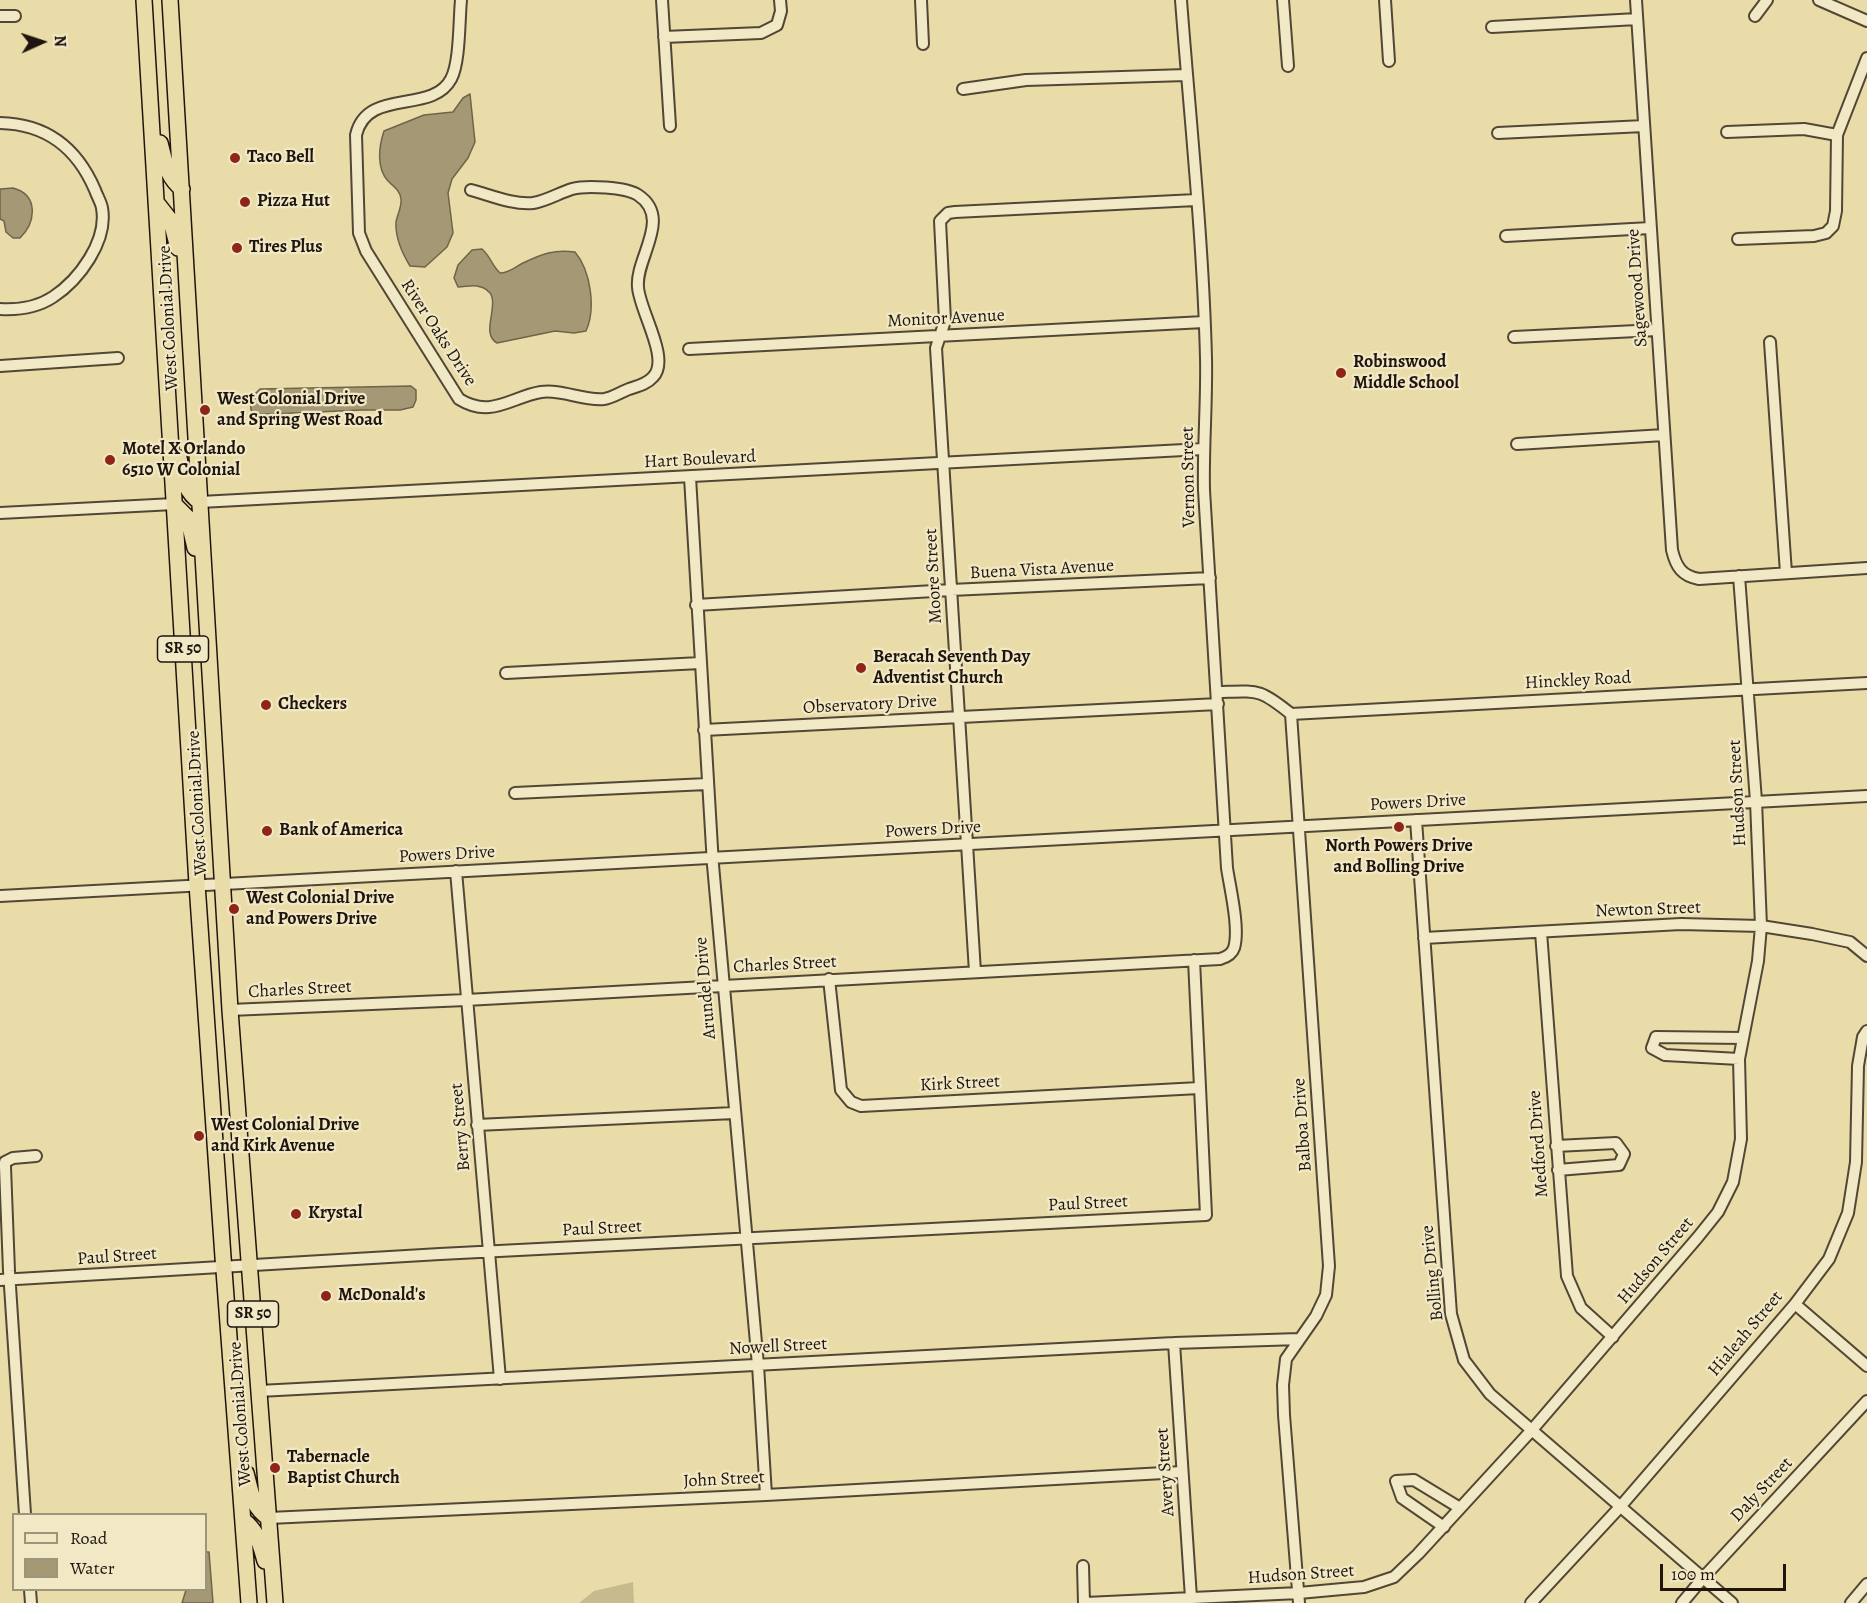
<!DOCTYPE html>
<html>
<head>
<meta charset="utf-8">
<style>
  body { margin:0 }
  #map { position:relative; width:1867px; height:1603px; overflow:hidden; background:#eadca8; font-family:Alegreya,serif }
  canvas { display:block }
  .legend { position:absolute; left:12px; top:1513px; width:195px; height:78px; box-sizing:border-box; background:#f1e8c6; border:2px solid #9d947c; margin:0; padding:8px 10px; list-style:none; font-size:18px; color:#1f150e }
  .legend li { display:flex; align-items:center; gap:12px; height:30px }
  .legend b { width:30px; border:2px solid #9d947c }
  .north { position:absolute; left:12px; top:12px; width:60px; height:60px; -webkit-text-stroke:4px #f1e8c6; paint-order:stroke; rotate:87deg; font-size:16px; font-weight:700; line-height:24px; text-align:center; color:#1f150e }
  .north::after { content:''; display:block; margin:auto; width:21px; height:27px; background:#1f150e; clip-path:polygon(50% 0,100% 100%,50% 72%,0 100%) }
  .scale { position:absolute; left:1660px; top:1564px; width:126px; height:27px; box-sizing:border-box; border:3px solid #1f150e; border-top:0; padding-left:8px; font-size:18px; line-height:21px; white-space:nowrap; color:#1f150e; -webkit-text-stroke:4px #f1e8c6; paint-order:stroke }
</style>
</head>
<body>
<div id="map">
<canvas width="1867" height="1603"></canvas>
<ul class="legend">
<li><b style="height:8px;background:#f1e8c6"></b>Road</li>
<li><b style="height:16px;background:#a59874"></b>Water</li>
</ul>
<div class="north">N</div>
<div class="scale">100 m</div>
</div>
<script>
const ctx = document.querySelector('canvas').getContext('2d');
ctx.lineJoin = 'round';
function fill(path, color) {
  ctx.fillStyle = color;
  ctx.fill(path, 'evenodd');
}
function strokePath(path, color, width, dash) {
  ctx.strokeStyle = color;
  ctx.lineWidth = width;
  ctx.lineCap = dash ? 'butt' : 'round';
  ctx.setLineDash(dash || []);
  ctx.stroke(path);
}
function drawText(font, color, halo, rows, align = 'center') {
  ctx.font = font + ' Alegreya,serif';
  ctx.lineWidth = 4.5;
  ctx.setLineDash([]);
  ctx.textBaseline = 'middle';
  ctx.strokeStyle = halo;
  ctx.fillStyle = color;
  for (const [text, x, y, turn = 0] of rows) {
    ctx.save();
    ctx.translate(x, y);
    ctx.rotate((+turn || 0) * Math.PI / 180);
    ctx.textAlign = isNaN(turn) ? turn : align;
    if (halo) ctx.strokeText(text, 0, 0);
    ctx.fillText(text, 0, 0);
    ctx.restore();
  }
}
const green = new Path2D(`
  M633,1582L634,1603H579L594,1591Z`);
const water = new Path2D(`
  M470,94L475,142L468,158L452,179L448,193L453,233L447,247L425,267L410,266C402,253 395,238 396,222C397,215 402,207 401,199C400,190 393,186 388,181C376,168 379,146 384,131L424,115L453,112L463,98Z
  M13,188C39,195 36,222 20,238H13L6,232L4,221L0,219V189Z
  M482,249C491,257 492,266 500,273C509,273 515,267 523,263C542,254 554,249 575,252C591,271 596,309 586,331L574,333L555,331L497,343C476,331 511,292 477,286C472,285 464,287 458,287L454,278L458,265L472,250Z
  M411,386L416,390V400L413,407L400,410H362L271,414H256L251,410L250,399L260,389Z
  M206,1552H209L213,1603H182L186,1590H206Z`);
const minor = new Path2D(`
  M461,0C459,20 460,63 451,79C432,115 367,87 356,135L359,233L366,251L459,399C491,419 511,397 541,392C562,389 583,401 604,399C612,398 621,392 629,389C638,386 647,384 653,377C671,359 639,310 638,287C635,258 673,218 638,195C626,187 586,185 572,189C559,193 546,201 533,203C513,205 490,195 471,190
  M662,0L670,126
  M921,0L923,44
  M1283,0L1288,66
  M1385,0L1389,61
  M1636,0L1672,550C1676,567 1682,576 1699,579L1867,568
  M1819,0L1867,21
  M0,16H15
  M1755,16L1767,0
  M1492,27L1637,19
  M664,37L761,33L777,25L781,11L780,0
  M963,89L1026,80L1186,75
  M0,123C47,124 77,148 95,190C97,196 101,202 102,208C108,241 79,280 53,297C38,307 18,310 0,309
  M1727,132L1804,129L1837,135
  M1498,133L1644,126
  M1506,236L1650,228
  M1738,239L1814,236L1826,233L1833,226L1836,211L1837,135L1867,58
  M1514,337L1657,330
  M1770,342L1786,573
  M689,349L1204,322
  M0,366L118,358
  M1517,444L1664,435
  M690,477L713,865L758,1365L766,1495
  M200,502L1203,449
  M0,513L174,504
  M696,605L951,590L1210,578
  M506,673L700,663
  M1218,692C1258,691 1259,688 1291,714L1329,1266L1326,1295L1316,1316L1286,1359L1283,1385L1284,1415L1299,1603
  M1291,714L1867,683
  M704,730L1218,704
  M515,793L707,784
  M1416,820L1451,1314L1464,1360L1490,1394L1732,1603
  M456,871L500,1379
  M0,896L1867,796
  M1541,932L1567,1276L1581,1308L1613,1337
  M1424,938L1681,924L1761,926L1812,934L1850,942L1867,956
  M975,972L936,348L945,321L940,221L948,213L955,212L1196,200
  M829,979L841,1090L851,1102L861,1106L1199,1088
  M230,1010L466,1000L1220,959C1227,957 1232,954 1234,948C1240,929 1230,888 1227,868L1204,490C1203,446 1207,402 1206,358C1203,239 1190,119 1181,0
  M1739,1059L1665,1055L1652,1048L1656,1037L1743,1038
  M477,1125L734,1113
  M1556,1146L1616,1143L1624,1154L1619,1165L1558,1170
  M0,1280L440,1254L1206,1215L1194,960
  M1795,1304L1867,1366
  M1174,1343L1191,1598
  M259,1391L1174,1343L1299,1339
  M25,1514L9,1271L5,1167V1162L13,1158L36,1156
  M269,1518L766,1495L1182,1472
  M1444,1527L1402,1498L1396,1481L1414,1480L1460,1508
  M1083,1566L1084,1603
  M30,1590L31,1603
  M1086,1603L1299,1593L1364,1587L1394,1577L1418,1554L1531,1431L1698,1237L1718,1212L1733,1182L1741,1139L1739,1059L1758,961L1761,926L1756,801L1739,576
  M1531,1603L1620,1507L1795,1304L1829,1259L1848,1213L1856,1162L1858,1066L1863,1037L1867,1031
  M1682,1603L1703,1578L1867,1401
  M1851,1603L1867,1584`);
const highway = new Path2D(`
  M144,0L197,884L223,1257L249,1603
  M170,0L230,1010L275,1603
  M160,143C165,161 166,176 182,189
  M156,202L171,221L178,248
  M179,458C183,476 184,491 200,502
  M174,504L188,518L195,548
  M246,1473C251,1491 252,1508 269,1518
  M243,1520C258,1531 260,1544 265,1561`);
const markers = [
  [235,158,6,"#8f2418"],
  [245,202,6,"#8f2418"],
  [237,248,6,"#8f2418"],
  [1341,373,6,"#8f2418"],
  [205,410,6,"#8f2418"],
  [110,460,6,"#8f2418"],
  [861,668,6,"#8f2418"],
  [266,705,6,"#8f2418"],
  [1399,827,6,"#8f2418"],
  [267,831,6,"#8f2418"],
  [234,909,6,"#8f2418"],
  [199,1136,6,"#8f2418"],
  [296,1214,6,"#8f2418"],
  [326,1296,6,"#8f2418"],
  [275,1468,6,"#8f2418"]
];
const shields = [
  [183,649,51],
  [253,1314,51]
];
const shieldNames = [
  ["SR 50",183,649],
  ["SR 50",253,1314]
];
const poiNames = [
  ["Taco Bell",247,158],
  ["Pizza Hut",257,202],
  ["Tires Plus",249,248],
  ["Robinswood",1353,363],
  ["Middle School",1353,384],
  ["West Colonial Drive",217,400],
  ["and Spring West Road",217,421],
  ["Motel X Orlando",122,450],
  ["6510 W Colonial",122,471],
  ["Beracah Seventh Day",873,658],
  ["Adventist Church",873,679],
  ["Checkers",278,705],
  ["Bank of America",279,831],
  ["North Powers Drive",1399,847,"center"],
  ["and Bolling Drive",1399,868,"center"],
  ["West Colonial Drive",246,899],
  ["and Powers Drive",246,920],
  ["West Colonial Drive",211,1126],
  ["and Kirk Avenue",211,1147],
  ["Krystal",308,1214],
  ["McDonald's",338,1296],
  ["Tabernacle",287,1458],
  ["Baptist Church",287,1479]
];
const streetNames = [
  ["Sagewood Drive",1638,288,-94],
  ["West Colonial Drive",169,318,-93],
  ["Monitor Avenue",946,319,-3],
  ["River Oaks Drive",438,333,57],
  ["Hart Boulevard",700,460,-3],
  ["Vernon Street",1189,477,-91],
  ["Buena Vista Avenue",1042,570,-3],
  ["Moore Street",934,576,-93],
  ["Hinckley Road",1578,681,-3],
  ["Observatory Drive",870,705,-3],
  ["Hudson Street",1738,793,-93],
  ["West Colonial Drive",198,803,-93],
  ["Powers Drive",1418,803,-3],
  ["Powers Drive",933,830,-3],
  ["Powers Drive",447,855,-3],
  ["Newton Street",1648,910,-2],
  ["Charles Street",785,965,-3],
  ["Arundel Drive",706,988,-95],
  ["Charles Street",300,990,-3],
  ["Kirk Street",960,1084,-3],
  ["Balboa Drive",1303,1125,-94],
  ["Berry Street",461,1127,-95],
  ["Medford Drive",1539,1144,-94],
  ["Paul Street",1088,1204,-3],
  ["Paul Street",602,1229,-3],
  ["Paul Street",117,1257,-4],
  ["Hudson Street",1656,1261,-50],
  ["Bolling Drive",1433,1273,-96],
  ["Hialeah Street",1746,1334,-50],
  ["Nowell Street",778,1347,-3],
  ["West Colonial Drive",241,1414,-94],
  ["Avery Street",1166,1472,-94],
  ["John Street",724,1480,-3],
  ["Daly Street",1762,1490,-47],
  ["Hudson Street",1301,1575,-4]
];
fill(green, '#c7ba8e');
fill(water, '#a59874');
strokePath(water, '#6f644b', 1.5);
strokePath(minor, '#524734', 14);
strokePath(highway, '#1f150e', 18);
strokePath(minor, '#f1e8c6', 10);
strokePath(highway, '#eadca8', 15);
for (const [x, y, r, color] of markers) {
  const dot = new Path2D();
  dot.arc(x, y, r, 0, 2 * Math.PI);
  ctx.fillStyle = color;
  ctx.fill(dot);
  strokePath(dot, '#f1e8c6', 2);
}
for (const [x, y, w] of shields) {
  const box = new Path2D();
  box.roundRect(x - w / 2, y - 13, w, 26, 4.5);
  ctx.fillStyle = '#f1e8c6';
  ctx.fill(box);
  strokePath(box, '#1f150e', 1.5);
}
drawText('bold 16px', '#1f150e', null, shieldNames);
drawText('bold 18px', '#1f150e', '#f1e8c6', poiNames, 'left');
drawText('18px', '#1f150e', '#f1e8c6', streetNames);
</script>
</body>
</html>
